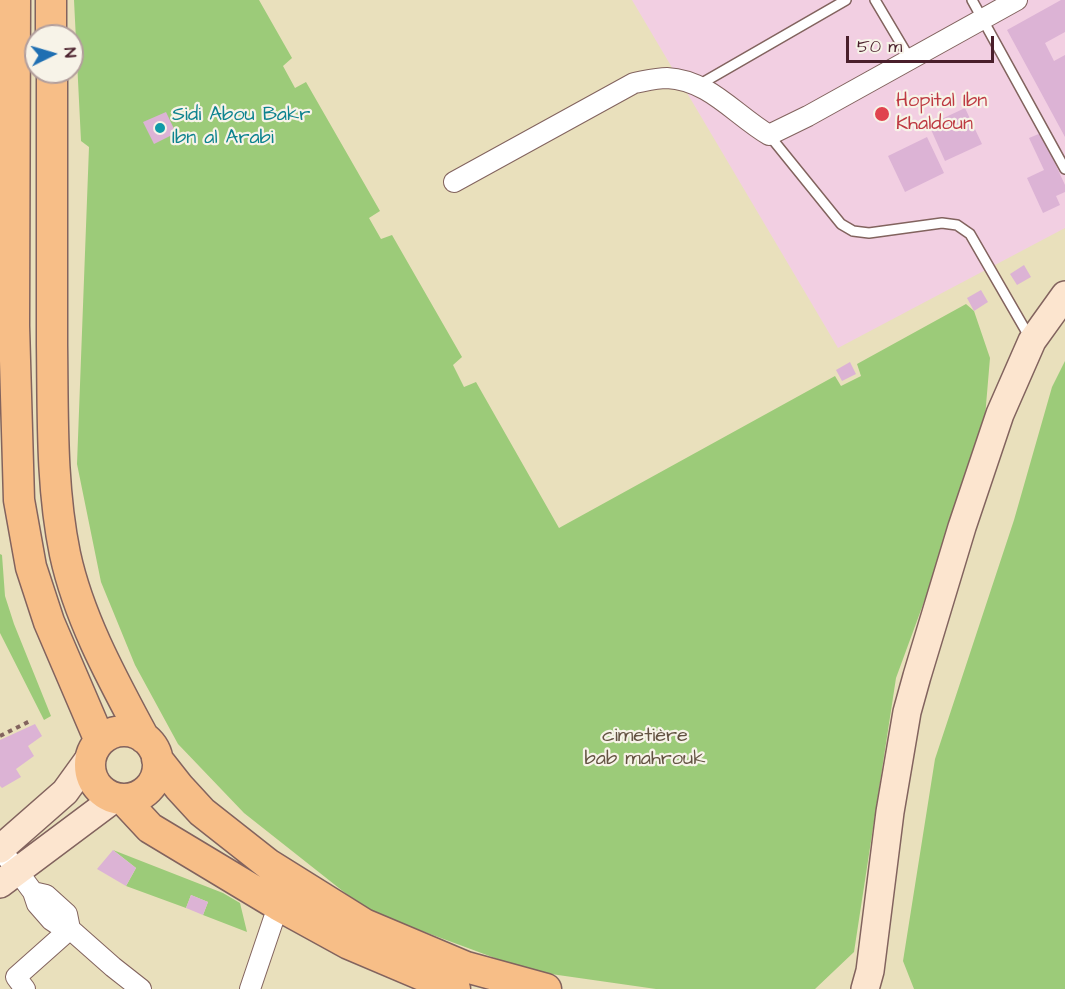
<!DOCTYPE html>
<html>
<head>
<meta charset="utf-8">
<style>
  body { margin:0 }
  #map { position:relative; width:1065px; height:989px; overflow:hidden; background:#e9e0bc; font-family:"Architects Daughter",sans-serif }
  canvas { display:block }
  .north { position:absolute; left:24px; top:24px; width:60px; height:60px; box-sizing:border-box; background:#f7f3e8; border:2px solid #b29e9c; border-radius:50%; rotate:85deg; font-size:16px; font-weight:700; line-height:24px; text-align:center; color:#4a1f2b }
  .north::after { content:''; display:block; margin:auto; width:21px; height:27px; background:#1f6fb2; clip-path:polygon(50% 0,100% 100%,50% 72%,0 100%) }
  .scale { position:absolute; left:846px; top:36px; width:148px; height:27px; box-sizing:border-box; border:3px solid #4a1f2b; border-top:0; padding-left:8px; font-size:18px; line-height:21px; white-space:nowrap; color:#4a1f2b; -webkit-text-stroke:4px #f7f3e8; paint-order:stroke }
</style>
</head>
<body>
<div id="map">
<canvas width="1065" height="989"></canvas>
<div class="north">N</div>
<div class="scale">50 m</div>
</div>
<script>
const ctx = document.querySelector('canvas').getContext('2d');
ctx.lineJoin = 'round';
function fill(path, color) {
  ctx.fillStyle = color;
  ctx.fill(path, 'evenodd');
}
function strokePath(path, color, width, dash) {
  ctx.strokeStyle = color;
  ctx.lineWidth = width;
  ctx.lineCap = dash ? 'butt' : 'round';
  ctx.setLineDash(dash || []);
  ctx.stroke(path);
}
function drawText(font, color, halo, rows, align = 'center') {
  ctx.font = font + ' "Architects Daughter",sans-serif';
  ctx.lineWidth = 4.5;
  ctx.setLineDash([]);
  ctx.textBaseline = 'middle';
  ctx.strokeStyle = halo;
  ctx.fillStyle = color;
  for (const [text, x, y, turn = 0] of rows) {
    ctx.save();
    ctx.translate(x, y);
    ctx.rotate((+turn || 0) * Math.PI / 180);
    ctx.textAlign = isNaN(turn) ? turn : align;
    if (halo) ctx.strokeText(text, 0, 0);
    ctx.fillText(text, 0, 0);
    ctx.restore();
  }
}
const built = new Path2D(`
  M632,0H1065V228L838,348Z`);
const green = new Path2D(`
  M74,0H259L292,58L283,66L295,88L306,82L380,211L369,218L381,239L392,235L462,357L453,365L464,387L476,382L559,528L835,376L841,386L861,376L857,364L966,304L974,311L990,358L985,417L943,550L896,678L854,952L815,989H656L530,971L368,911L244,813L178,744L135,665L101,582L77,464L89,147L81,141Z
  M1065,361V989H914L903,961L935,759L1014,520L1052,387Z
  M0,554L2,555L5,596L14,624L51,716L44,720L0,633Z
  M113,850L223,893L240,903L247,932L203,915L208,902L191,895L186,908L126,886L136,868Z`);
const building = new Path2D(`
  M1061,0H1065V32L1045,43L1054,61L1065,55V137L1007,30Z
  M965,108L982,144L945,161L929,125Z
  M166,112L176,133L154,144L143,122Z
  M1041,133L1065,185V192L1056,196L1060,205L1043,213L1027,178L1044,170L1029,138Z
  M927,137L944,173L905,192L888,156Z
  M1024,265L1031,277L1017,285L1010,274Z
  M981,290L988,302L974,311L967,298Z
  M850,362L856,374L842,381L836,370Z
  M35,724L42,736L28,746L34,756L16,769L21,777L2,788L0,786V740Z
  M113,850L136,868L126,886L97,869Z
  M191,895L208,902L203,915L186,908Z`);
const path = new Path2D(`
  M0,736L32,720`);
const lane = new Path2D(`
  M875,0L910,59
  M972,0L1065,169
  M697,86L846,0
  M769,135L841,224L853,231L869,233L942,223L957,225L970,234L1030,338`);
const street = new Path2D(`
  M454,182L634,83C645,81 656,78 667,78C709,80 735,115 769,135L808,116L1017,0
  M0,848L33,892L37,904L51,920L57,924L70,929L113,967L141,989
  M33,892L46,895L67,914L70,929
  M25,989L16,977L70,929
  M250,989L274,918`);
const secondary = new Path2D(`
  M0,849L65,792L91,756
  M0,884L115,798
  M865,989L870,971L890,812L907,712L917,676L962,527L1000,414L1032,341L1065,295`);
const primary = new Path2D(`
  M15,0L14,326L19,500L31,567L49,622L100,741
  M51,0V36
  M52,72C52,163 52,254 52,345C53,415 51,486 65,554C79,619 113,680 144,738
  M90 765a34 34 0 1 1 68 0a34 34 0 1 1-68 0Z
  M157,759L179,787L202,812L268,864L364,924L466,967L546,989
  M123,799L150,828L278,905L349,944L455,989`);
const markers = [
  [882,114,8,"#e0444e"],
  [160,128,6,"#0f9aa8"]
];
const healthNames = [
  ["Hopital Ibn",896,102],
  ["Khaldoun",896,125]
];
const cultureNames = [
  ["Sidi Abou Bakr",172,116],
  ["Ibn al Arabi",172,139]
];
const parkNames = [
  ["cimetière",645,737],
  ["bab mahrouk",645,760]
];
fill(built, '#f2cfe2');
fill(green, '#9ccb79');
fill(building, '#dcb3d5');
strokePath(lane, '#82635e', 12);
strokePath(street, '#82635e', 22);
strokePath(secondary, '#82635e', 30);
strokePath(primary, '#82635e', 33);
strokePath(path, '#82635e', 4, [4.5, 4.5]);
strokePath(lane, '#fff', 9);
strokePath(street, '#fff', 20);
strokePath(secondary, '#fce5cf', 27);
strokePath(primary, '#f7be87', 30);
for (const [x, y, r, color] of markers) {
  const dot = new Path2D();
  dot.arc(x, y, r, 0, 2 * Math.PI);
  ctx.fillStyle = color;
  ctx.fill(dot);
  strokePath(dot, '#f7f3e8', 2);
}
drawText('20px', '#be3a42', '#f7f3e8', healthNames, 'left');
drawText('20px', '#0d838f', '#f7f3e8', cultureNames, 'left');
drawText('20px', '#635342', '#f7f3e8', parkNames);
</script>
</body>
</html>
